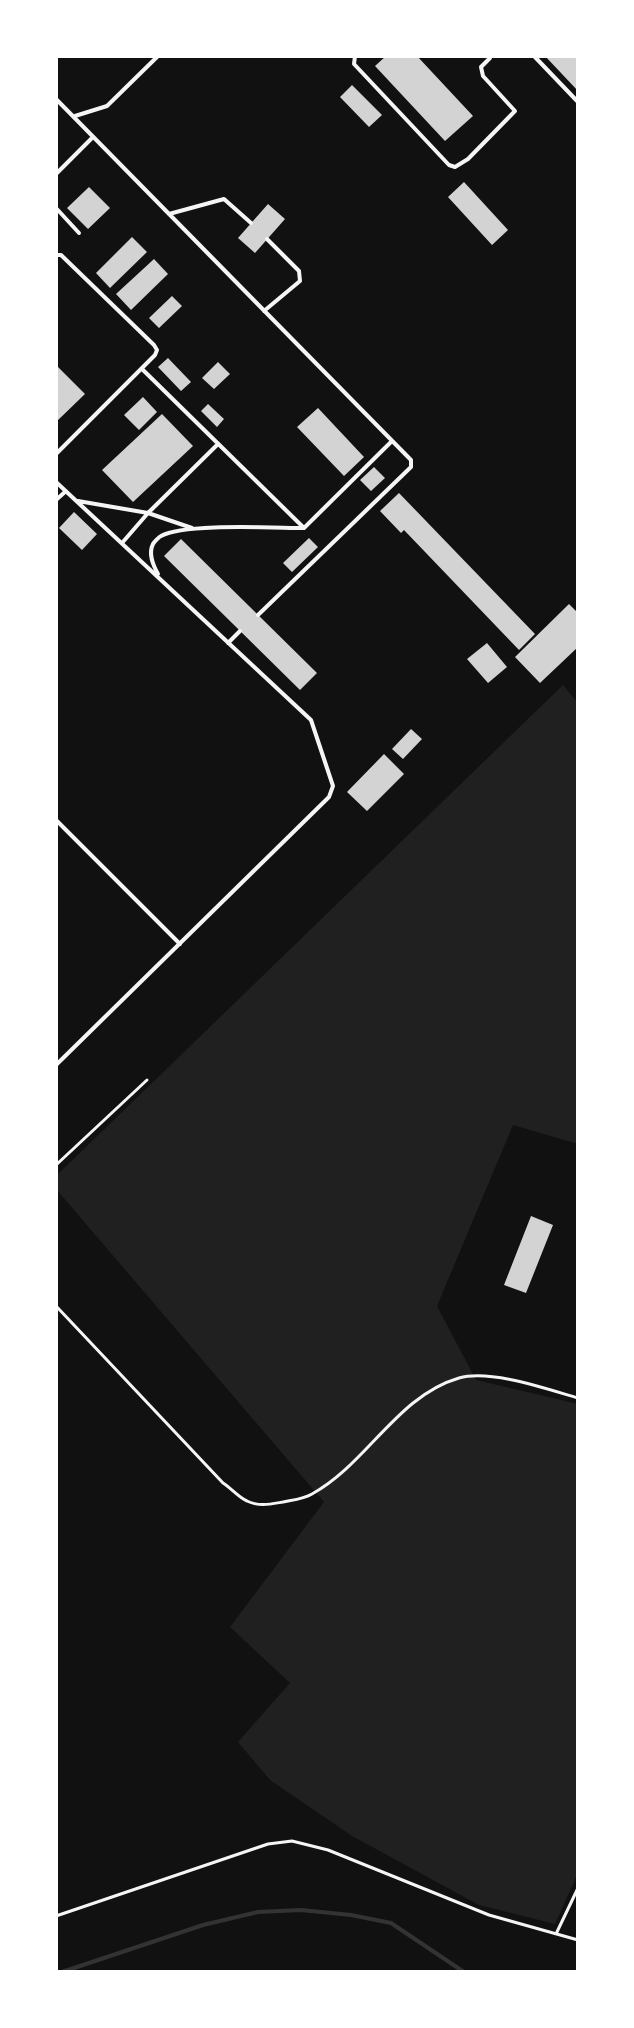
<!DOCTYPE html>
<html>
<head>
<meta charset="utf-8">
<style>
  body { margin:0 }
  #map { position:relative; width:634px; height:2028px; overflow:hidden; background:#111; font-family:Inter,sans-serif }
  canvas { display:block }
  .frame { position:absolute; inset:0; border:58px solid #fff; pointer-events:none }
</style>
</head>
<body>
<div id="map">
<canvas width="634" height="2028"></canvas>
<div class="frame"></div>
</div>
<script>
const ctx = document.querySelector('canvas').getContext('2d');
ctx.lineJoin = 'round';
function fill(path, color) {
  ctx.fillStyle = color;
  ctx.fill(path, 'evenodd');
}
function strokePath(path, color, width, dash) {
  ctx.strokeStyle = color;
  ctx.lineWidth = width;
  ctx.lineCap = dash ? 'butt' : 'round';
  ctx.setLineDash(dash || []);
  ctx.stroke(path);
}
const green = new Path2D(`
  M563,685L578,703V1144L513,1125L437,1306L476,1380L578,1404V1873L555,1924L479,1905L352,1836L270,1780L238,1742L290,1683L230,1627L324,1502L56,1189V1176Z`);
const stream = new Path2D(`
  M62,1972L203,1925L258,1912L301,1910L351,1915L391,1923L464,1972`);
const building = new Path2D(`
  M386,56H417L473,116L445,141L375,66Z
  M545,56H578V91Z
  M352,85L382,115L369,127L340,97Z
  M464,182L508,230L492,245L448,197Z
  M89,187L110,208L88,229L67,208Z
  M268,204L285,219L255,253L238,238Z
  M132,237L147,252L110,288L96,273Z
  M154,259L168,274L131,310L116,294Z
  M172,296L182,306L159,328L149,318Z
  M168,358L191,382L181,391L158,367Z
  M218,362L230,374L214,389L202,378Z
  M56,365L85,394L56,422Z
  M143,397L157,412L139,430L124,415Z
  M208,404L224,419L217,427L201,411Z
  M318,408L364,457L344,476L297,427Z
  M162,414L193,446L133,502L102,470Z
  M374,467L385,478L371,491L360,480Z
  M399,493L535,634L519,650L404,530L401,533L380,511Z
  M74,512L97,534L82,550L59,528Z
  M309,538L318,547L292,572L283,563Z
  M181,539L317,673L300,690L164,556Z
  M569,604L578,613V647L540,683L515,657Z
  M487,643L507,667L488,683L467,659Z
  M411,729L422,739L403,759L392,749Z
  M384,754L404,774L367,811L347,792Z
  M531,1216L553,1225L526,1293L504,1285Z`);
const path = new Path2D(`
  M56,1165L147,1080
  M56,1306L223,1483C231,1488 239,1498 247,1501C259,1507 271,1504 283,1502C293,1500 304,1499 312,1494C367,1464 397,1396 459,1378C490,1369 547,1389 578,1398
  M56,1916L268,1844L292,1841L328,1850L489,1915L578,1940
  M556,1934L578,1888`);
const service = new Path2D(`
  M355,56L354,64L449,165L455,167L468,159L515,111L483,76L481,67L490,58L488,56
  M534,56L578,102
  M56,99L411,460V467L258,615
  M75,116L107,106L158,56
  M56,174L93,137
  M56,208L79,233
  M169,214L224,199L251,223
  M56,255H61L154,345L157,350L155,355L56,454
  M264,311L300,281L299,271L267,239
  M142,369L303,527
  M56,482L311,720L333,786L329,797L56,1065
  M56,500L66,491
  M78,501L148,513L217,445
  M122,543L148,513L192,528
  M158,574C153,565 148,554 153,544C154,542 159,537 161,536C184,523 275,528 304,528L392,441
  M228,643L240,631
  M56,820L180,944`);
fill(green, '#202020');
strokePath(stream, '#333', 4);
fill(building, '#d3d3d3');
strokePath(path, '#f5f5f5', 3);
strokePath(service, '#f5f5f5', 4);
</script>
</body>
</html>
